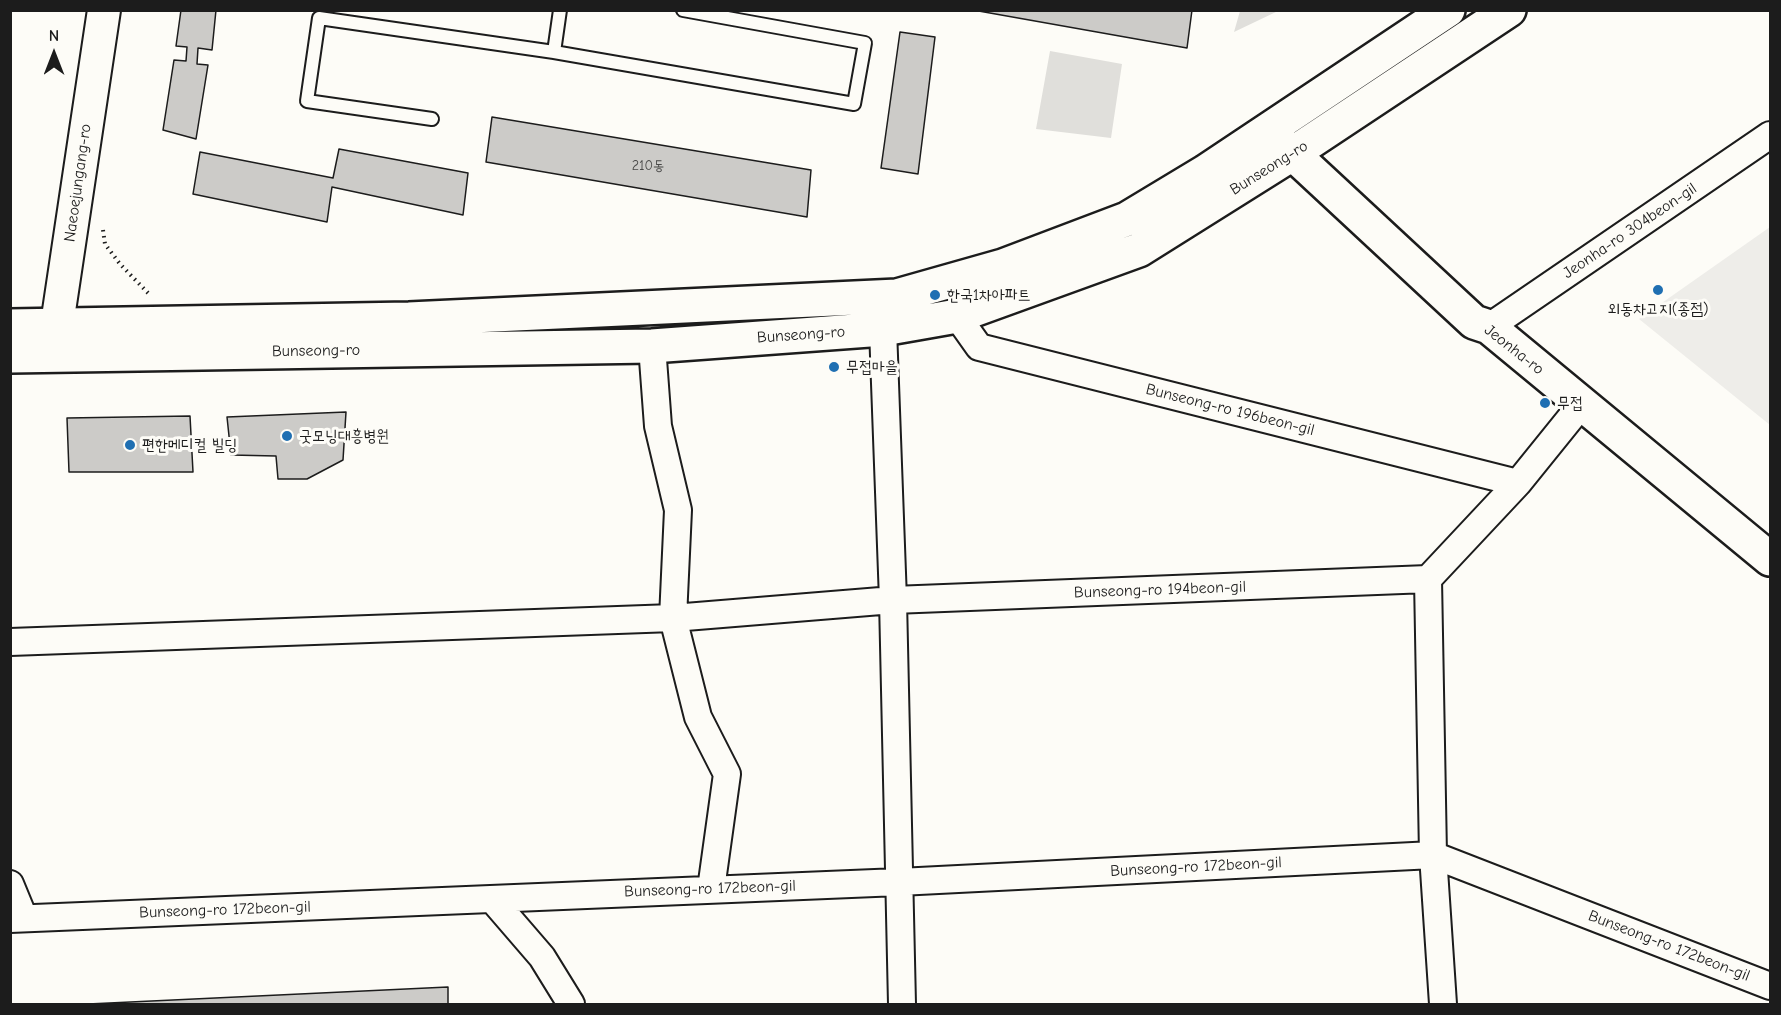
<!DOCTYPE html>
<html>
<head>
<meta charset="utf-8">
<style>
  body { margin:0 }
  #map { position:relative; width:1781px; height:1015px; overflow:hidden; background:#fdfcf7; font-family:"Comic Neue",sans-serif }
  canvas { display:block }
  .frame { position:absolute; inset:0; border:12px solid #1c1c1c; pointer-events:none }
  .north { position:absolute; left:24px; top:24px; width:60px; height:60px; -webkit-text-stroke:4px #fdfcf7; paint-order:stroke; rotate:0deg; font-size:16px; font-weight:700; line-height:24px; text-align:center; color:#1c1c1c }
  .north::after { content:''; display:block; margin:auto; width:21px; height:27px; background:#1c1c1c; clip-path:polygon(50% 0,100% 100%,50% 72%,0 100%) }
</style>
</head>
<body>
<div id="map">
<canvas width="1781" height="1015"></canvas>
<div class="frame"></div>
<div class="north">N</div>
</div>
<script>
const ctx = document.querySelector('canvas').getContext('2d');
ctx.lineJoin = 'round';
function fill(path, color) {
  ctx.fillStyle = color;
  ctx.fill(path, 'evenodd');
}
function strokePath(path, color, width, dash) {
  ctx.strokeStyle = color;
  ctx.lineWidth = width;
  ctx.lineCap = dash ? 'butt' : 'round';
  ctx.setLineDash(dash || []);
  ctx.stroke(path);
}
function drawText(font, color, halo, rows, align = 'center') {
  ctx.font = font + ' "Comic Neue","Poor Story",sans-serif';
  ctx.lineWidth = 6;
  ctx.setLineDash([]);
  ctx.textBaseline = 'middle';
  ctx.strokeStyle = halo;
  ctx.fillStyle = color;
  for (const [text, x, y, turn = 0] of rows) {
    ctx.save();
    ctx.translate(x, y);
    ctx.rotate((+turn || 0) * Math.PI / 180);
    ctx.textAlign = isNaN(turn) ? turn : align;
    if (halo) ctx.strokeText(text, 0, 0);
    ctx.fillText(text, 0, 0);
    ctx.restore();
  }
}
const built = new Path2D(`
  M1770,227V425L1639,319Z`);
const green = new Path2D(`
  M1240,11V10L1278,11L1234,32Z
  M1050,51L1122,64L1111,138L1036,129Z`);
const building = new Path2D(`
  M181,10H216L212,50L198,48L197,64L208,65L196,139L163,130L174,60L186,61L187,47L176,46Z
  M973,10H1192L1187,48Z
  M900,32L935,37L918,174L881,168Z
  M492,117L811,170L807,217L486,162Z
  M339,149L468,173L463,215L332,187L327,222L193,194L200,152L333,178Z
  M346,412L343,460L307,479H278L276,456L231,455L227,417Z
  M190,416L193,472H69L67,418Z
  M448,987V1004H88Z`);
const path = new Path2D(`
  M103,230L105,244L120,264L148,293`);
const service = new Path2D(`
  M554,52L560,10
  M432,119L307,101L319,18L554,52L854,104L865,43L683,10`);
const minor = new Path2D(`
  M957,316L979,347L1518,483
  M1489,327L1770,135
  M883,329L893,600L902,1004
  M652,346L658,426L678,510L673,618L698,717L727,774L711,889
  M1428,579L1433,855L1443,1004
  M1428,579L1518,483L1581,405
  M10,642L673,618L893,600L1428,579
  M10,884L24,918
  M492,899L542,957L571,1004
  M10,919L899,882L1433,855L1770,986`);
const tertiary = new Path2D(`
  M53,351L104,10`);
const secondary = new Path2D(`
  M1278,140L1474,322L1489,327L1770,559
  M10,326L409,319L897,296L1003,266L1127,219L1205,172L1448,10
  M10,356L652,346L883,329L957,316L1139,250L1292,154L1509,10`);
const markers = [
  [1658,290,6,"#1f6fb2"],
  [935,295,6,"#1f6fb2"],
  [834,367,6,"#1f6fb2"],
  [1545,403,6,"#1f6fb2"],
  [287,436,6,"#1f6fb2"],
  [130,445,6,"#1f6fb2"]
];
const numberNames = [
  ["210동",648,166]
];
const streetNames = [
  ["Bunseong-ro",1269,168,-32],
  ["Naeoejungang-ro",78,183,-82],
  ["Jeonha-ro 304beon-gil",1630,231,-34],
  ["Bunseong-ro",801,335,-4],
  ["Jeonha-ro",1514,350,38],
  ["Bunseong-ro",316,351,-1],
  ["Bunseong-ro 196beon-gil",1230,410,14],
  ["Bunseong-ro 194beon-gil",1160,590,-2],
  ["Bunseong-ro 172beon-gil",1196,867,-3],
  ["Bunseong-ro 172beon-gil",710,889,-2],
  ["Bunseong-ro 172beon-gil",225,910,-2],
  ["Bunseong-ro 172beon-gil",1669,946,21]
];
const poiNames = [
  ["한국1차아파트",947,295],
  ["외동차고지(종점)",1658,309,"center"],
  ["무접마을",846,367],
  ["무접",1557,403],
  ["굿모닝대흥병원",299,436],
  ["편한메디컬 빌딩",142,445]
];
fill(built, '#eeede9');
fill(green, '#e0dfdb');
fill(building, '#cccbc8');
strokePath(building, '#1c1c1c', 1.5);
strokePath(service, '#1c1c1c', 16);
strokePath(minor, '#1c1c1c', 30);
strokePath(tertiary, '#1c1c1c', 36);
strokePath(secondary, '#1c1c1c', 38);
strokePath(path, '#1c1c1c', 4, [1.5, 4.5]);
strokePath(service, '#fdfcf7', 12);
strokePath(minor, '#fdfcf7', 26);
strokePath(tertiary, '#fdfcf7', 32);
strokePath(secondary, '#fdfcf7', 33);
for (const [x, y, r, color] of markers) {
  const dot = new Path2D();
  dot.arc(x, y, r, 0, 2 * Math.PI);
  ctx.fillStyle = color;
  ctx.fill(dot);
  strokePath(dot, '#fdfcf7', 2);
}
drawText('14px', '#484847', null, numberNames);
drawText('16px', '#1c1c1c', '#fdfcf7', streetNames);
drawText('16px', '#1c1c1c', '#fdfcf7', poiNames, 'left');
</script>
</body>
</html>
